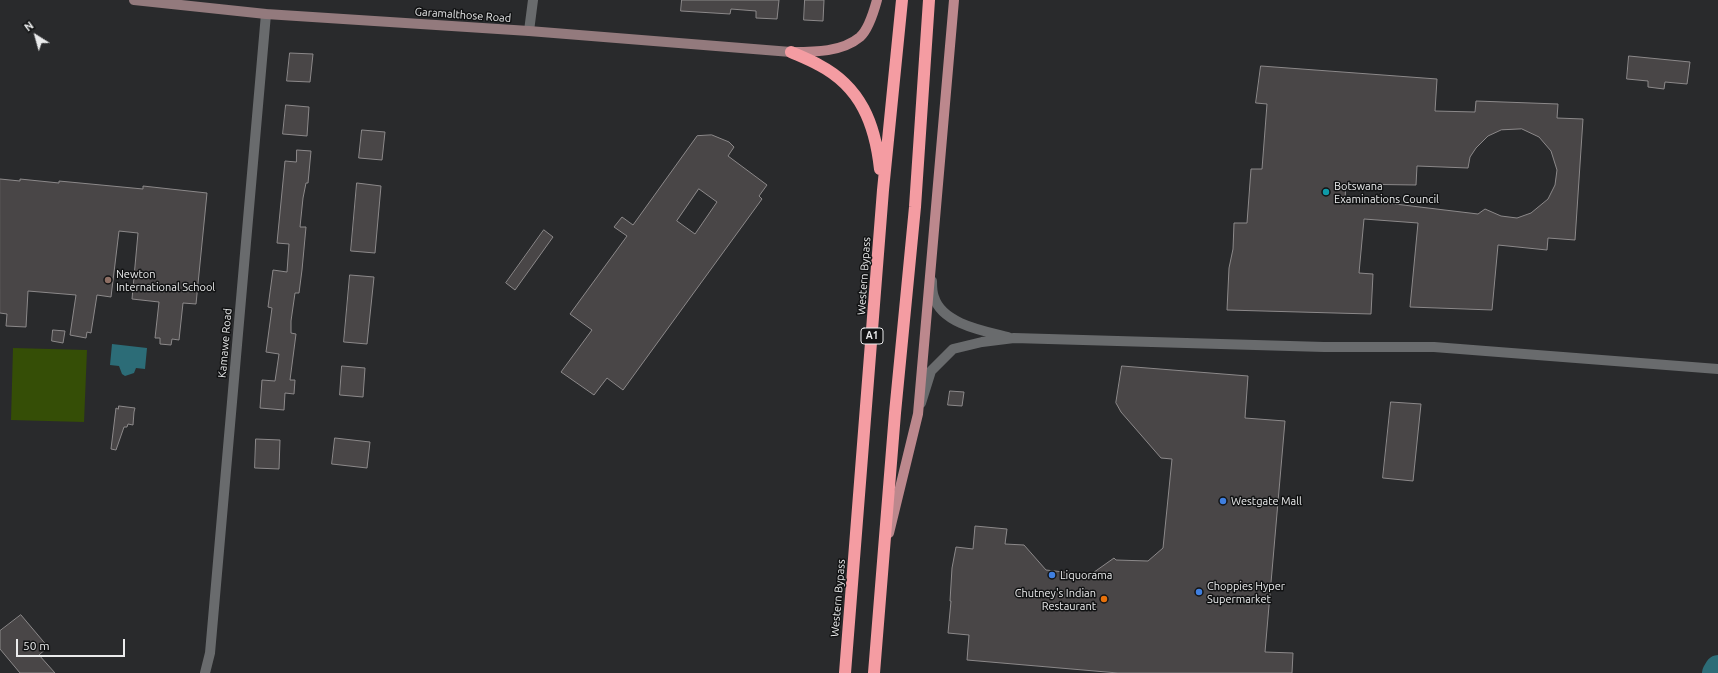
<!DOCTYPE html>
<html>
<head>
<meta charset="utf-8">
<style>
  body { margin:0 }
  #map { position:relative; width:1718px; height:673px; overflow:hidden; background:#292a2c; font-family:Ubuntu,sans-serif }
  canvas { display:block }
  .north { position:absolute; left:16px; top:16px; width:40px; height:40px; -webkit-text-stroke:3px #121314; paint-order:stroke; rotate:323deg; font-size:11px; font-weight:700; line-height:16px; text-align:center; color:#eaebec }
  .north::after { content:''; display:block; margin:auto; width:14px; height:18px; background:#eaebec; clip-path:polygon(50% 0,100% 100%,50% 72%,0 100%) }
  .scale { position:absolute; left:16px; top:639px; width:109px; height:18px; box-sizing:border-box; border:2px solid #eaebec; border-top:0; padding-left:5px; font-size:12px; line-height:14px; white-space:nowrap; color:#eaebec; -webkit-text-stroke:3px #121314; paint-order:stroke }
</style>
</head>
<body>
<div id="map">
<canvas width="1718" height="673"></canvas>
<div class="north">N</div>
<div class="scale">50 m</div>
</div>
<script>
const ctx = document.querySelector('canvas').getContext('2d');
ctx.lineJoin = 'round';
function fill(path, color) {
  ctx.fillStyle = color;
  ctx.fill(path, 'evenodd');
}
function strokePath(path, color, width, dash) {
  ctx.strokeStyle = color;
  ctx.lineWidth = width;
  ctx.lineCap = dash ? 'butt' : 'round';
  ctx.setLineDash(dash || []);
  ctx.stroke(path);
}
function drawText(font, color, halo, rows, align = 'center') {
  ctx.font = font + ' Ubuntu,sans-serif';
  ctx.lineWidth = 3;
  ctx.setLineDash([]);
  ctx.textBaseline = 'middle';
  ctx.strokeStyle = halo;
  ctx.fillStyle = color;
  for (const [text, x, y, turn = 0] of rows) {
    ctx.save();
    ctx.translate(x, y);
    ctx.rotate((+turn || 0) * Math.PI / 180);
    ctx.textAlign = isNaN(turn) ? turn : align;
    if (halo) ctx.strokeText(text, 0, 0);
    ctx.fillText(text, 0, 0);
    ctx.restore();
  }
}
const green = new Path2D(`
  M13,348L87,350L84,422L11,420Z`);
const water = new Path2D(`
  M112,344L147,348L145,369L136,368L134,373L125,376L122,374L119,366L110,365Z`);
const river = new Path2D(`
  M1715,673L1718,668`);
const building = new Path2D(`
  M682,0H779L777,19L756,18V11L731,9L730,14L681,11Z
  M805,0H824L823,21L804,20Z
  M290,53L313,54L310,82L287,81Z
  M1629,56L1690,62L1687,84L1665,82L1664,89L1648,87V81L1627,79Z
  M1261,66L1437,79L1435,111L1475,112L1476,101L1558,104L1557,118L1583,119L1575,240L1548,238L1547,250L1498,245L1492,310L1410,307L1418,223L1364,219L1359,273L1373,274L1371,314L1227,310L1229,268L1233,249L1234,223H1247L1251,169H1262L1267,104L1256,103ZM1522,129L1539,137L1551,151L1557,170L1555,185L1548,199L1531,213L1517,218L1501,216L1485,209L1478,214L1345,198L1346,184L1416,185L1417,166L1468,168L1470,157L1476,148L1488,136L1501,130Z
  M286,105L309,107L307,136L283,134Z
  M362,130L385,132L382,160L359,158Z
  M712,135L729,142L734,147L728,156L767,185L759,196L762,199L623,390L607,378L594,395L561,372L592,330L570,314L627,236L614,227L622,217L633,225L697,136ZM699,189L717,202L695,234L677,221Z
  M297,150L311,151L308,183H306L303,198L300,227H306L302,270L299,293H295L291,321V333L296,334L290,380H295L294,394L285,393L284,410L260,408L262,380L275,381L279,354L266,352L272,308L268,307L273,270L287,272L289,244L277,243L285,161L296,162Z
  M0,179L20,181V179L59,183V181L143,189V186L207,193L196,304L183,303L179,340L172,339L171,345L160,344V338H155L159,302L132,299L138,233L119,231L111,297L97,295L91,333L87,332L86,338L70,335L76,295L28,291L26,327L6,326L7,314L0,313Z
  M357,183L381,186L375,253L351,251Z
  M544,230L553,237L515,290L506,283Z
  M350,275L374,277L367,344L344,342Z
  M53,330L65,331L63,343L52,341Z
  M342,366L365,368L363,397L340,395Z
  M1122,366L1248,376L1245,418L1285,421L1265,652L1293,653L1292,673H1118L967,660L969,635L948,633L951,601H950L952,568L956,547L973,549L975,526L1007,529L1005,544L1024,545L1046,570L1090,575L1114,558L1116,560L1148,561L1163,548L1172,459L1161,458L1121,412L1116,403Z
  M950,391L964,392L962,406L948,405Z
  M1391,402L1421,404L1413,481L1383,478Z
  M119,406L135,408L134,412L133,425L128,424L127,427H124L116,450L111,449L116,408L118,409Z
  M335,438L370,442L367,468L332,464Z
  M256,439L280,440L279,469L255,468Z
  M21,615L48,647L39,655L55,673H20L0,649V631Z`);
const street = new Path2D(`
  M529,31L533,0
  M932,281C932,286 932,292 934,297C942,324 984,331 1008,337
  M921,403L931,371L953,349L982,342L1014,338L1324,347H1434L1718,369
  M205,673L210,653L266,14`);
const secondary = new Path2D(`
  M134,0L266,14L529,31L791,52`);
const primary = new Path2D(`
  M793,52C815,52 842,52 860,37C868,30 874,11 877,0
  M889,533L918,414L954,0`);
const highway = new Path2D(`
  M791,52C800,56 810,60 819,65C861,87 875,124 880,169
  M845,673L883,190L902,0
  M874,673L895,413L915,207L929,0`);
const markers = [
  [1326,192,4,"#0f9aa8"],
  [108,280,4,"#8d6e63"],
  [1223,501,4,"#3f7fe0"],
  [1052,575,4,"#3f7fe0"],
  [1199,592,4,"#3f7fe0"],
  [1104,599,4,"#e8710a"]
];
const shields = [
  [872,336,22]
];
const shieldNames = [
  ["A1",872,336]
];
const streetNames = [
  ["Garamalthose Road",463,15,4],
  ["Western Bypass",864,276,-86],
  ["Kamawe Road",225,343,-85],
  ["Western Bypass",838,598,-85]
];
const poiNames = [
  ["Botswana",1334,186],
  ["Examinations Council",1334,199],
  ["Newton",116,274],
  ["International School",116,287],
  ["Westgate Mall",1231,501],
  ["Liquorama",1060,575],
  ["Choppies Hyper",1207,586],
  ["Supermarket",1207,599],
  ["Chutney's Indian",1096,593,"right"],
  ["Restaurant",1096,606,"right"]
];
fill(green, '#354e06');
fill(water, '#2c6c77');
strokePath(river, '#2c6c77', 26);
fill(building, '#494647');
strokePath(building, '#8c898a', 1);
strokePath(street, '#696b6d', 10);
strokePath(secondary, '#937a7d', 10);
strokePath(primary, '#bc888d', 10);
strokePath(highway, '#f49ca2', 12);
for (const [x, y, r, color] of markers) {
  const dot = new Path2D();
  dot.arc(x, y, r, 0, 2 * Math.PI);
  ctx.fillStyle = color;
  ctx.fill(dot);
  strokePath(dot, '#121314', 1.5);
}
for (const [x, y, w] of shields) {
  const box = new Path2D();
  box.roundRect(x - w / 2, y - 8, w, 16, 3);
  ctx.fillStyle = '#121314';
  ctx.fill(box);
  strokePath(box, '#eaebec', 1);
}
drawText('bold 10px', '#eaebec', null, shieldNames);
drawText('11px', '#eaebec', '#121314', streetNames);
drawText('11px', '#eaebec', '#121314', poiNames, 'left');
</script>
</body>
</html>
